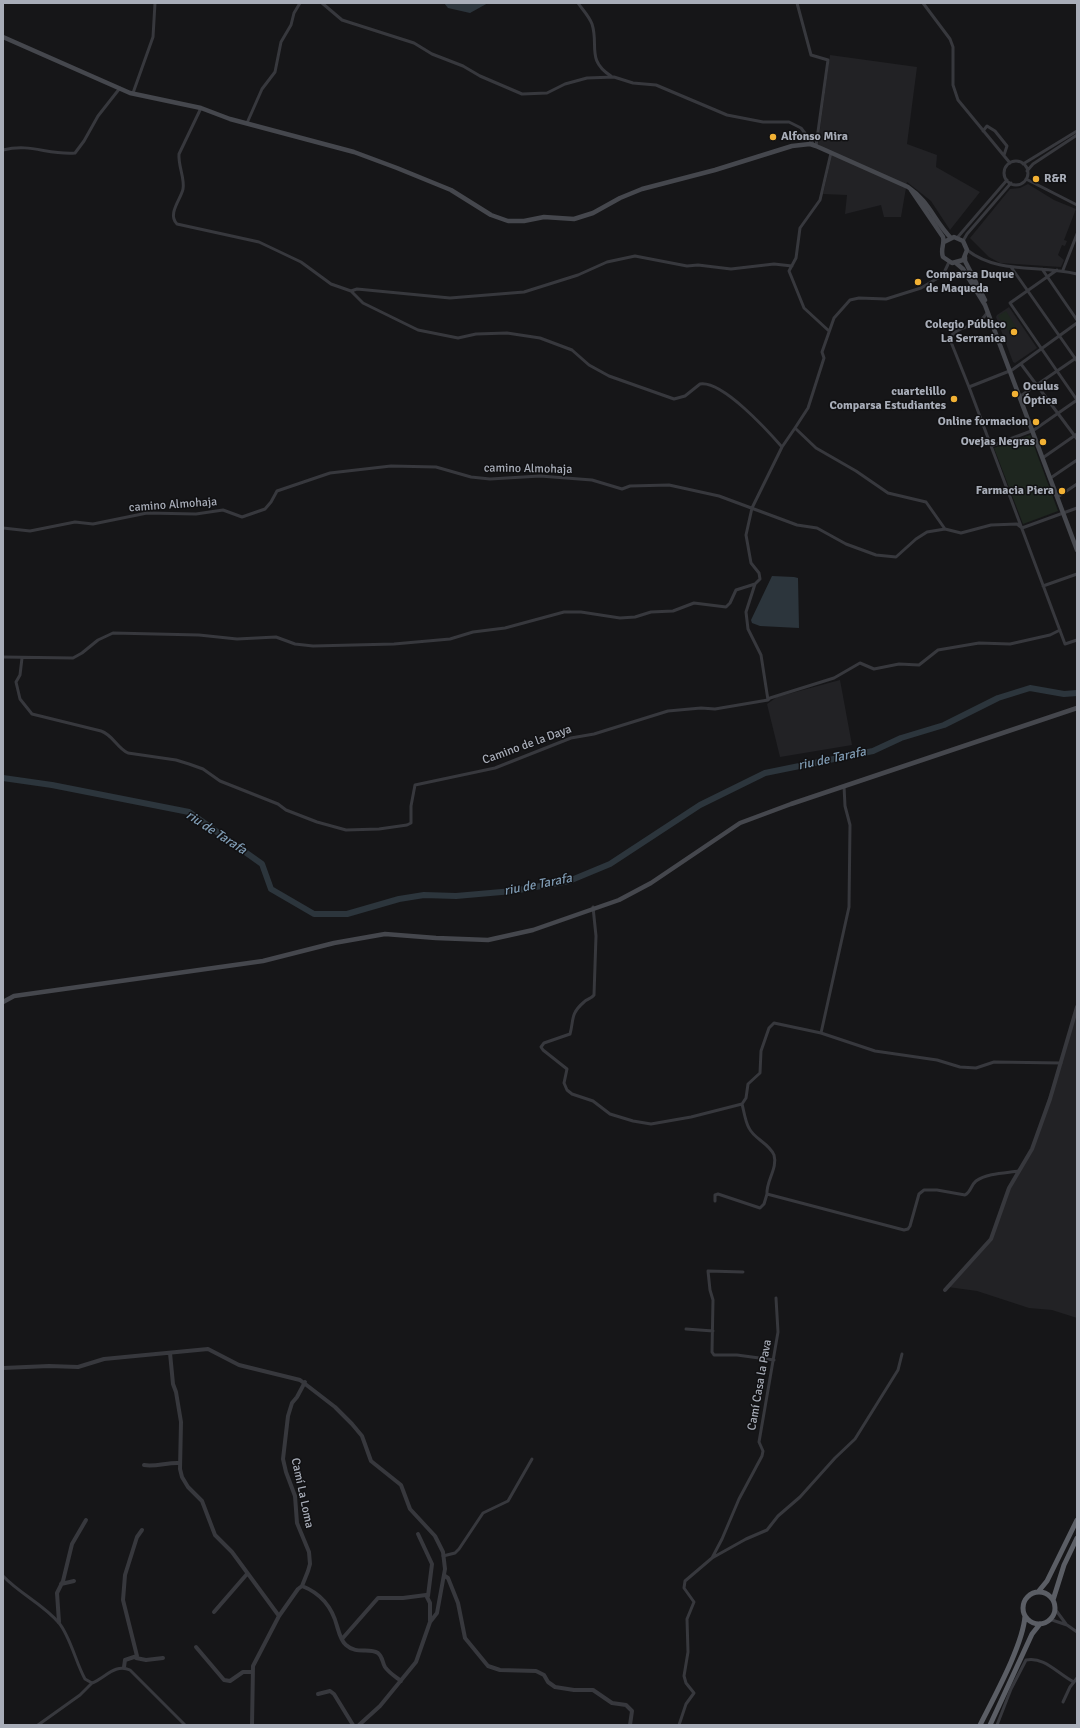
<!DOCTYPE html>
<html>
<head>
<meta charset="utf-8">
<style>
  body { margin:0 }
  #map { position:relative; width:1080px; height:1728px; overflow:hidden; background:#161618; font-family:Signika,sans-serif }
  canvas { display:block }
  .frame { position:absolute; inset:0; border:4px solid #a8adb8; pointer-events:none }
</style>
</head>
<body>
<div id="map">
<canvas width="1080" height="1728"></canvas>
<div class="frame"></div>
</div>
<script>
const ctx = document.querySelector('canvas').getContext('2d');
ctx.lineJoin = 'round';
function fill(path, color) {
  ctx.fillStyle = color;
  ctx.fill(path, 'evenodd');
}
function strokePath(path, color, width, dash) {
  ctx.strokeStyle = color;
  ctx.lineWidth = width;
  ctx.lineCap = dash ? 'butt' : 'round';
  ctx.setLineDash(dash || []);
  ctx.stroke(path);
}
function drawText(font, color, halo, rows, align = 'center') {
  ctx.font = font + ' Signika,sans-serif';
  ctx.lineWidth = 3;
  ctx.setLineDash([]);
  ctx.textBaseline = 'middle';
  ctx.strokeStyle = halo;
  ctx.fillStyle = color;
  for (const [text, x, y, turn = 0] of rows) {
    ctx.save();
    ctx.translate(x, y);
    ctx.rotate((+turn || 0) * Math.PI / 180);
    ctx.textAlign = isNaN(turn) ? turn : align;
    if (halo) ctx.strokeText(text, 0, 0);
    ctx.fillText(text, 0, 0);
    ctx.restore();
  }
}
const built = new Path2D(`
  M830,55L917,67L907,144L937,155L936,167L980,192L950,230L931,201L907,182L901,217H884L881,205L845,214L847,195L823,194L832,155L818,144Z
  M1028,184L1054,200L1076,209L1064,240L1067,241L1065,246L1062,245L1058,255L1064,260L1061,267L1000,263L989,257L970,238L1010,189L1020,188Z
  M1009,307L1037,348L1015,363L1013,362L996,317L997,315Z
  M840,680L852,745L780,757L767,704L777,697Z
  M1077,1007V1318L1052,1310L1029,1308L977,1291L948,1287L991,1239L1009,1188L1032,1149Z`);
const green = new Path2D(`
  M1006,311L1016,327L1009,332L998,316Z
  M1030,435L1058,511L1023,524L994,448Z`);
const water = new Path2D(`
  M444,3H488L470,13L448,8Z
  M772,576L794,577L798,578L799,628L760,626L752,623L751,620Z`);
const river = new Path2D(`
  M3,778L52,785L189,812L262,864L271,889L314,914H347L399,899L424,895L456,896L513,891L569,881L610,864L700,805L765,773L873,751L901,738L944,725L998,698L1030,688L1064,694L1077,693`);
const minor = new Path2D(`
  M322,3L342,20L414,43L432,54L463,66L480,76L522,94L547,93L565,84L587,78L614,77L633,83L656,85L727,115L763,122H789L801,128L814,145
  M578,3C582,9 589,16 592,24C599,45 586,60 611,76
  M797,3L811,55L828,60L816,146
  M923,3L950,39L953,47V85L958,100L1010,163
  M133,93L153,37L155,3
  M201,108L179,154C178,166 185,178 183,189C181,199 167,214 177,224L259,242L301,262L331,284L351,291L363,303L418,330L458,338L476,334L507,333L540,338L572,350L589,365L609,376L674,399L685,396L700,384C722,380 768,431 782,447L795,428L816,448L856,471L888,493L926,502L945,529
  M247,123L262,89L275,72L281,42L291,25L294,13L300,3
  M983,131L987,126L995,131L1007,146L1004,155
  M3,150C31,143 47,155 75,153L84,141L98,116L120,88
  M1004 173a12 12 0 1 1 24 0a12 12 0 1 1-24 0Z
  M1023,164L1077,131
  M1027,171L1033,164L1077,135
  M1026,179L1077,205
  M957,238L1007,180
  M963,241L967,234L1011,183
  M967,250C999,275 1040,264 1077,274
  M1011,267L1077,361
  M1042,269L1077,320
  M1057,270L1010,303L1077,400
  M1063,270L1077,234
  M351,291L357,289L450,298L524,292L578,275L607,262L635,256L687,266L698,265L731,269L774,264L792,266
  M1077,323L1012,370L969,387L1065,644L1077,640
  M829,331L804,308L789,271L796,258L800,228L820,200L831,153
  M1021,364L1077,439
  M969,387L951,342L952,335C961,324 977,329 987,313
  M1019,397L1076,358
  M795,428L808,408L824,358L822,352L834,318L850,300L859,298L886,299L921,288L943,275L949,262
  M991,446L1034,430L1077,400
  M1044,457L1077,434
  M1052,477L1077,460
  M1059,496L1077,484
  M3,528L30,531L75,522L93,524L147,513L196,514L223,510L242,517L265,509L271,502L277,491L330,473L391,466L436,467L471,477L490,479L540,476L592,480L622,489L630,486L669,485L719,496L797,525L817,528L846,544L876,555L896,557L916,539L927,532L945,529L961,533L991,525L1017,524L1022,528L1077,508
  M755,584L746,612L748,629L761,655L768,700
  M1043,586L1077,574
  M3,657L73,658L82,653L98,640L113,633L199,635L237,639L276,637L295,644L313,646L394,644L450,639L473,632L505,628L564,612H581L620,618L635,617L651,612L673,611L694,603L726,607L730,603L736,590L755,584L760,579L759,573L751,563L746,535L752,508L782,447
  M22,658L20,675L16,682L20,699L32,714L101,731C113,735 117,748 128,753L176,760L189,764L203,769L220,781L278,804L286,810L317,822L346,830L379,829L407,825L411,823V806L415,785L495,768L571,738L594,734L668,711L701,708L715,709L768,700L770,698L834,678L860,663L874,669L899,664L919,665L938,650L979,643L1010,644L1050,635L1060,630
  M593,907L596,936L594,995C591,999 587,999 584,1002C570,1014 574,1020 570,1034L544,1043L541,1047L543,1050L567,1069L564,1083L567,1090L572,1094L593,1101L610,1114L633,1121L651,1124L691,1117L742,1104L746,1098L748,1084L760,1073L761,1051L769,1028L774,1023L821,1033L875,1051L937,1060L960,1067L976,1068L994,1062L1061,1063
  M821,1033L849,907L850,825L845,806L844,786
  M742,1104C744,1111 745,1121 749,1128C754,1139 769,1143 774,1155C778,1168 766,1181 767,1194L904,1230L908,1229L910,1226L919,1194L924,1190H937L965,1195C971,1192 971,1185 976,1181C987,1173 1006,1173 1019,1171
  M715,1201V1195L718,1194L760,1208L764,1204L767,1194
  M743,1272L708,1271L710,1290L713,1300L712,1352L714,1355H737L774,1360
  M686,1329L713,1331
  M443,1556L455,1553L459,1549L483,1513L508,1501L532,1459
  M712,1558L722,1539L739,1499L762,1456L763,1451L759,1442L778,1332L776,1298
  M3,1576C20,1594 43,1604 59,1623C70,1636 76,1663 85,1679L92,1683C105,1678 115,1663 130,1670L185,1725
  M1055,1609L1066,1624
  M1049,1619L1067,1625L1077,1632
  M1063,1702L1070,1687L1077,1678
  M38,1725L80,1695L92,1683
  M679,1725L686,1704L694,1693L686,1683L684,1676L688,1652L687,1619L694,1602L684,1588L685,1581L712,1558L746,1539L767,1530L778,1516L800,1497L835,1458L855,1439L898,1370L902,1354
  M997,1725L1011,1689L1026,1660C1044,1656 1058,1674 1074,1682`);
const tertiary = new Path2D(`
  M945,1290L991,1239L1009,1188L1032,1149L1050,1099L1077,1007
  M170,1353L173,1384L176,1392L181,1422L180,1469L182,1477L188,1487L202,1501L215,1535L232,1552L279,1616L253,1666L252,1725
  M3,1368L49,1366L78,1367L104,1359L208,1349L239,1365L300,1380L335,1407L352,1424L362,1436L371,1461L401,1485L410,1509L435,1536L443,1552L445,1569L437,1613L430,1622L416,1662L380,1706L359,1725
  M144,1465C156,1467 168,1462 180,1463
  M418,1534L432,1564L428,1596
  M445,1576L448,1578L458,1603L465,1638L488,1666L500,1670L536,1671L544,1675L548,1682L555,1687L574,1690H593L612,1703L626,1705L632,1711L630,1725
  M61,1584L74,1581
  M302,1586C320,1593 332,1607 337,1626C339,1633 341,1641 346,1645C357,1655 368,1647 378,1653C383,1657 382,1662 385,1667C389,1673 396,1677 401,1681
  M214,1612L247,1574
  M279,1616L298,1589L302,1586L308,1571L310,1564L309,1552L297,1523L295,1496L286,1472L283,1459L288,1416L292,1403L297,1397L305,1382
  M59,1622L57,1593L63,1581L72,1544L86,1520
  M342,1639L378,1598H403L426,1595L430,1603V1621
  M196,1647L224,1680L230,1681L243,1672H252
  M136,1658L146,1660L163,1658
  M124,1667L125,1660L137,1656L123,1600L125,1575L137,1537L142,1530
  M318,1694L330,1691L334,1694L353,1725`);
const secondary = new Path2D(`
  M3,37L130,93L201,108L230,119L354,152L397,168L451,190L491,215L508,221H524L544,217L574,219L593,213L620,198L642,189L715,170L792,146L810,144L816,146L908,187C929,201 935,222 951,238
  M911,190L943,237C945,244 940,249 943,257L952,263L963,260L967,250L963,241L954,237L944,242
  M965,257V261L985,300
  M956,263L963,269L985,305L1077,550
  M3,1002L14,996L263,961L334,943L385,934L436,938L488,940L533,930L619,900L651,883L740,823L791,804L1077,708`);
const trunk = new Path2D(`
  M1038,1592L1047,1581L1077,1520
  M1023 1608a16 16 0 1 1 32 0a16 16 0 1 1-32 0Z
  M1053,1600L1064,1565L1077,1538
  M980,1725C994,1697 1023,1645 1025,1616
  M990,1725L1032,1634L1040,1624`);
const markers = [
  [773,137,4,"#f2b134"],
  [1036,179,4,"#f2b134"],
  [918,282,4,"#f2b134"],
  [1014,332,4,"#f2b134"],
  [1015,394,4,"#f2b134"],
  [954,399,4,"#f2b134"],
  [1036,422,4,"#f2b134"],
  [1043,442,4,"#f2b134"],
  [1062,491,4,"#f2b134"]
];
const poiNames = [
  ["Alfonso Mira",781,137,"left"],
  ["R&R",1044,179,"left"],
  ["Comparsa Duque",926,275,"left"],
  ["de Maqueda",926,289,"left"],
  ["Colegio Público",1006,325],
  ["La Serranica",1006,339],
  ["Oculus",1023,387,"left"],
  ["Óptica",1023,401,"left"],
  ["cuartelillo",946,392],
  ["Comparsa Estudiantes",946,406],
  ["Online formacion",1028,422],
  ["Ovejas Negras",1035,442],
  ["Farmacia Piera",1054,491]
];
const streetNames = [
  ["camino Almohaja",528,469,1],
  ["camino Almohaja",173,505,-4],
  ["Camino de la Daya",527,745,-20],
  ["Camí Casa la Pava",760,1385,-80],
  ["Camí La Loma",302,1493,78]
];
const waterNames = [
  ["riu de Tarafa",832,759,-12],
  ["riu de Tarafa",216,833,33],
  ["riu de Tarafa",538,885,-11]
];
fill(built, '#222225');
fill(green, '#1e261f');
fill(water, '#2c353c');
strokePath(river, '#2c353c', 6);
strokePath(minor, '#37383d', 3);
strokePath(tertiary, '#37383d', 4);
strokePath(secondary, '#45474d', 4.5);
strokePath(trunk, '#5b5e65', 5);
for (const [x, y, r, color] of markers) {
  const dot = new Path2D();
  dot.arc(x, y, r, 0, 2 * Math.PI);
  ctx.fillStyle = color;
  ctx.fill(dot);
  strokePath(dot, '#111113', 1.5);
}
drawText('bold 12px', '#a8adb8', '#111113', poiNames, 'right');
drawText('12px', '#a8adb8', '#111113', streetNames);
drawText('italic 13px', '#7f9bb3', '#111113', waterNames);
</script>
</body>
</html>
